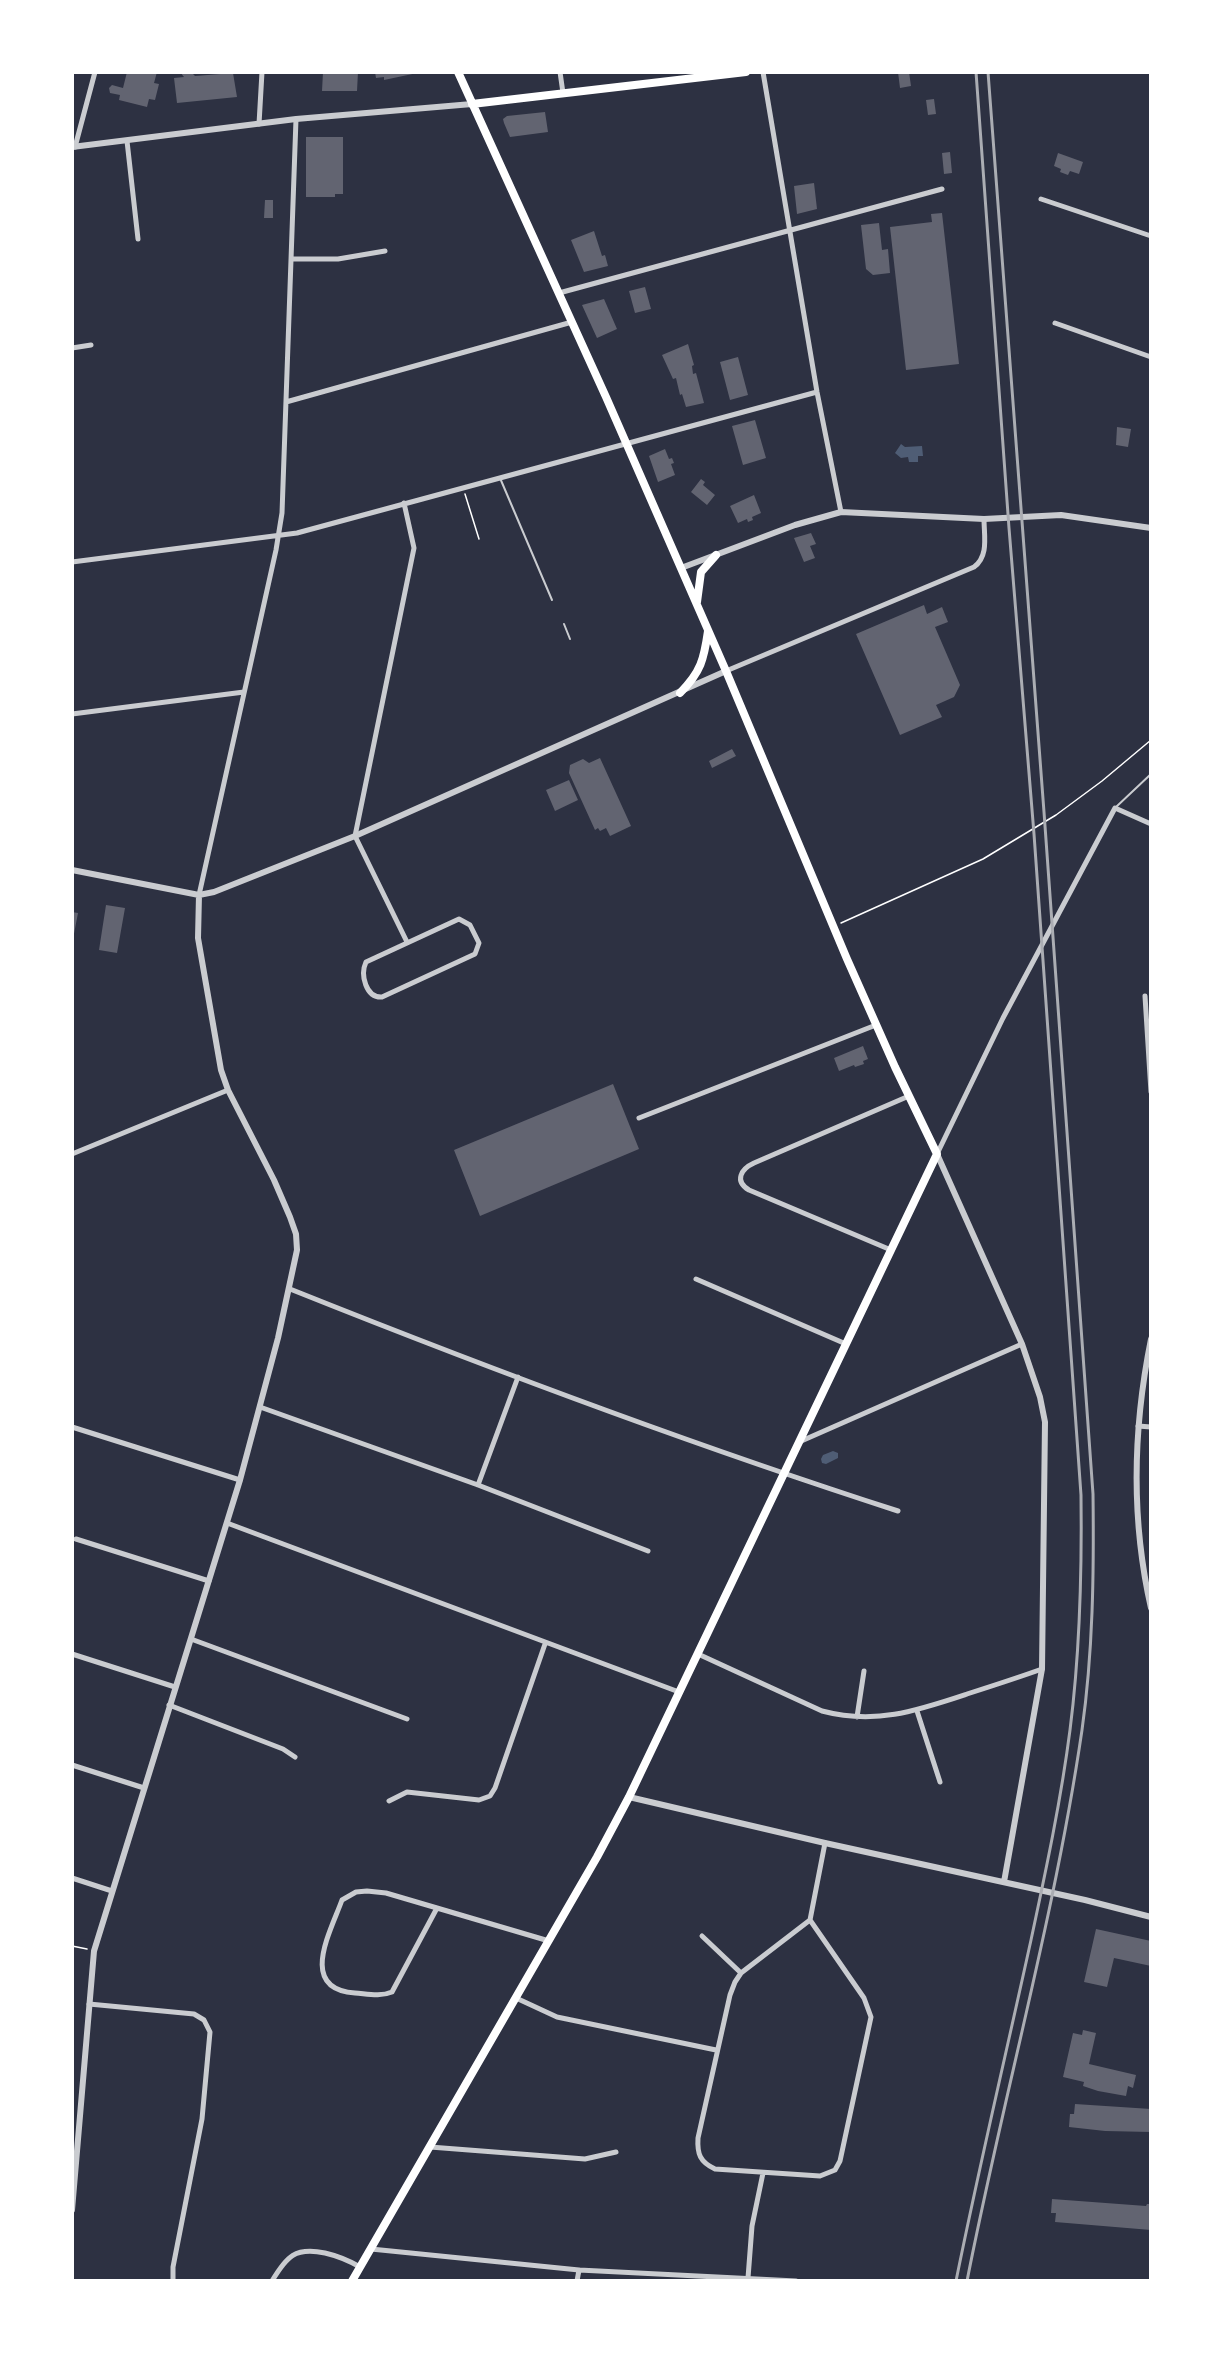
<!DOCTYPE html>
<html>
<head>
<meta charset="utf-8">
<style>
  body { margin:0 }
  #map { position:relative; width:1223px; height:2353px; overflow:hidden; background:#2d3142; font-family:"Titillium Web",sans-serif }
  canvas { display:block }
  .frame { position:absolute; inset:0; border:74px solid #fff; pointer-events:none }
</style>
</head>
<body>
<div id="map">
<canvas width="1223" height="2353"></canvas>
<div class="frame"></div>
</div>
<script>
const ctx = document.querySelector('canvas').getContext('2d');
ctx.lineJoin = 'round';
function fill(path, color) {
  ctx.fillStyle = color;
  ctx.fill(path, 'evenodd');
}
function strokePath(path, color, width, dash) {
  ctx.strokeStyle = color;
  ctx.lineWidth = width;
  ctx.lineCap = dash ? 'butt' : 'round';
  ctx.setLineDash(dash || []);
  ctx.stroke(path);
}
const water = new Path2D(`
  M901,444L905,447L922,446L923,456H918V462H909L908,457L901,458L895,453Z
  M833,1451L838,1453V1458L826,1464L822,1463L821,1459L823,1455Z`);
const building = new Path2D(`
  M127,72H157L154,83L159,84L155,100L149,99L147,107L119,100L120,95L110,93L109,88L112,85L123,88Z
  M180,72H191L195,76L233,73L237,97L177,103L174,78L184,77Z
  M323,72H358L357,91H322Z
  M375,72H422L384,80V77L376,78Z
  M898,72H909L911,86L900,88Z
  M934,99L936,114L928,115L926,100Z
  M545,112L548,132L510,137L504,123L503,119L507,116Z
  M306,137H343V194H335V197H306Z
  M950,152L952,173L944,174L942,153Z
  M1058,153L1083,162L1079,174L1070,171L1068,175L1060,172L1061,169L1054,166Z
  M814,183L817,209L797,214L794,186Z
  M265,200H273V218H264Z
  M942,213L959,364L906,370L890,227L932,222L931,214Z
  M879,223L882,250L888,249L890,273L873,275L866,269L861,225Z
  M594,231L602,256L605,255L608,266L584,272L571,240Z
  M645,287L651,309L635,313L629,291Z
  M604,299L617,329L597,338L582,305Z
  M688,344L694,365L692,366L693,374L696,373L704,403L686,407L682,394L680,395L676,378L673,379L662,355Z
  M738,357L748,395L730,400L720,362Z
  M755,420L766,458L743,465L732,426Z
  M1117,427L1131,429L1128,447L1116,445Z
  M665,449L669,459L672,458L674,463L671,464L675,475L658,482L649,456Z
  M701,479L705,482L703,485L715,495L707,505L691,492Z
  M754,495L761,513L752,517L753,520L748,522L747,519L738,523L730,506Z
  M811,533L816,544L810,546L815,558L804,562L794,538Z
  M924,605L927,614L942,607L948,622L935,627L960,685L954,697L936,705L942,717L900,735L856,634Z
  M732,749L736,756L712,768L709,761Z
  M600,758L631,826L610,836L606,828L600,831L598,828L595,830L569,773L570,765L583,759L589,763Z
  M569,780L578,800L555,811L546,790Z
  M106,905L125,908L117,953L99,950Z
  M72,912L78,913L73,939H72Z
  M863,1046L868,1059L863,1061L864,1064L855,1067L854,1065L839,1071L834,1058Z
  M613,1084L639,1149L480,1216L454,1150Z
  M1096,1929L1151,1941V1966L1114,1958L1107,1987L1084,1982Z
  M1083,2030L1096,2033L1089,2064L1136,2075L1133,2088L1128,2086L1126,2096L1098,2091L1083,2086L1084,2082L1063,2077L1073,2033L1082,2035Z
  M1075,2104L1151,2109V2132L1105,2131L1069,2127L1070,2114H1074Z
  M1052,2199L1146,2206L1147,2204H1151V2230L1055,2222L1056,2213H1051Z`);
const path = new Path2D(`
  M465,494L479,539
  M841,923L983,859L1056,815L1102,781L1151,740
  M72,1946L87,1949`);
const service = new Path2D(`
  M500,478L552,600
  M564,624L570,639
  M1116,807L1151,774`);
const minor = new Path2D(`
  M560,72L563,93
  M763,72L817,392L841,512
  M259,124L262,72
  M127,141L138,239
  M75,147L95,72
  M1041,199L1151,236
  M291,259H338L385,251
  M559,293L942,189
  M1055,323L1151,357
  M72,348L91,345
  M286,402L572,322
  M404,503L414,548L355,836L407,942
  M72,562L297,533L817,392
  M726,671L974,567C989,556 984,536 984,519
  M72,714L244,692
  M199,895L276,550L282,513L296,119
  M459,919L470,925L479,943L475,954L382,997C366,998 360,975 366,962Z
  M1145,996L1151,1092
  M639,1118L876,1025
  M72,1154L228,1090
  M937,1154L1003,1018L1115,808L1151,824
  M891,1250L749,1190C734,1181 741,1169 754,1163L909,1096
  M696,1279L846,1344
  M290,1289C490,1369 693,1445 898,1511
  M260,1407L478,1485L648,1551
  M1138,1426L1151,1427
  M72,1427L240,1480
  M799,1442L1022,1344
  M478,1485L518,1377
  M227,1523L679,1692
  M76,1539L209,1581
  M191,1639L407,1719
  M72,1654L175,1687
  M698,1654L822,1711C875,1725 916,1711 967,1694C992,1686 1017,1678 1042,1669
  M169,1705L283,1749L295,1757
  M917,1711L940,1782
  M857,1717L864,1671
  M72,1765L144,1788
  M389,1801L407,1792L479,1800L490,1796L495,1788L545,1644
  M72,1878L112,1891
  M367,1891L386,1893L437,1908L392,1992C380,1997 368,1994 355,1993C298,1989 330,1933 342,1900L356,1892Z
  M437,1908L549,1941
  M810,1920L864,1998L871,2017L840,2161L835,2170L820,2176L715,2169C700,2162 697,2154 698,2138L730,1995L735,1982L741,1973L810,1920L825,1843
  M702,1936L741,1973
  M516,1998L557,2017L716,2050
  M89,2004L194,2014L204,2020L210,2032L202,2119L173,2267V2281
  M430,2147L585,2159L616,2152
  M371,2249L579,2270L796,2281
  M748,2278L752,2226L763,2173
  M272,2281C287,2256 295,2247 325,2253C338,2256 348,2260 360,2267
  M577,2281L579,2270`);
const tertiary = new Path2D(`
  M72,147L296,119L472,104
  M681,568L795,525L841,512L984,519L1061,515L1151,528
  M72,870L199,895L214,892L355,836L726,671
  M937,1154L1022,1344L1040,1397L1045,1422L1042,1669L1004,1882
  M1151,1339C1133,1428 1131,1520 1151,1608
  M629,1797L825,1843L1085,1900L1151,1917
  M72,2210L94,1951L240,1480L278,1338L297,1250L296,1234L290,1217L274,1180L228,1090L221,1070L198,938L199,895`);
const secondary = new Path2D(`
  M472,104L746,72
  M697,602L701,572L716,555
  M680,693C701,672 704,659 708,631
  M352,2281L597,1857L629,1797L937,1154L895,1067L847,959L726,671L606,397L458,72`);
const rail = new Path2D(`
  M956,2281C979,2167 1006,2054 1031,1940C1046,1870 1061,1800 1070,1730C1080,1652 1082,1574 1081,1495L1034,834L1009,528L976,72
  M967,2281C1003,2097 1055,1915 1082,1730C1093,1652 1094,1573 1093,1494L1044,812L988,72`);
fill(water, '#4f5d75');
fill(building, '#626471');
strokePath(path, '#fff', 1.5);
strokePath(service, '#caccd0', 2);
strokePath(minor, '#caccd0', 5);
strokePath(tertiary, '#caccd0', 6);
strokePath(secondary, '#fff', 8);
strokePath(rail, '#abadb3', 3);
</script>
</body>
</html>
